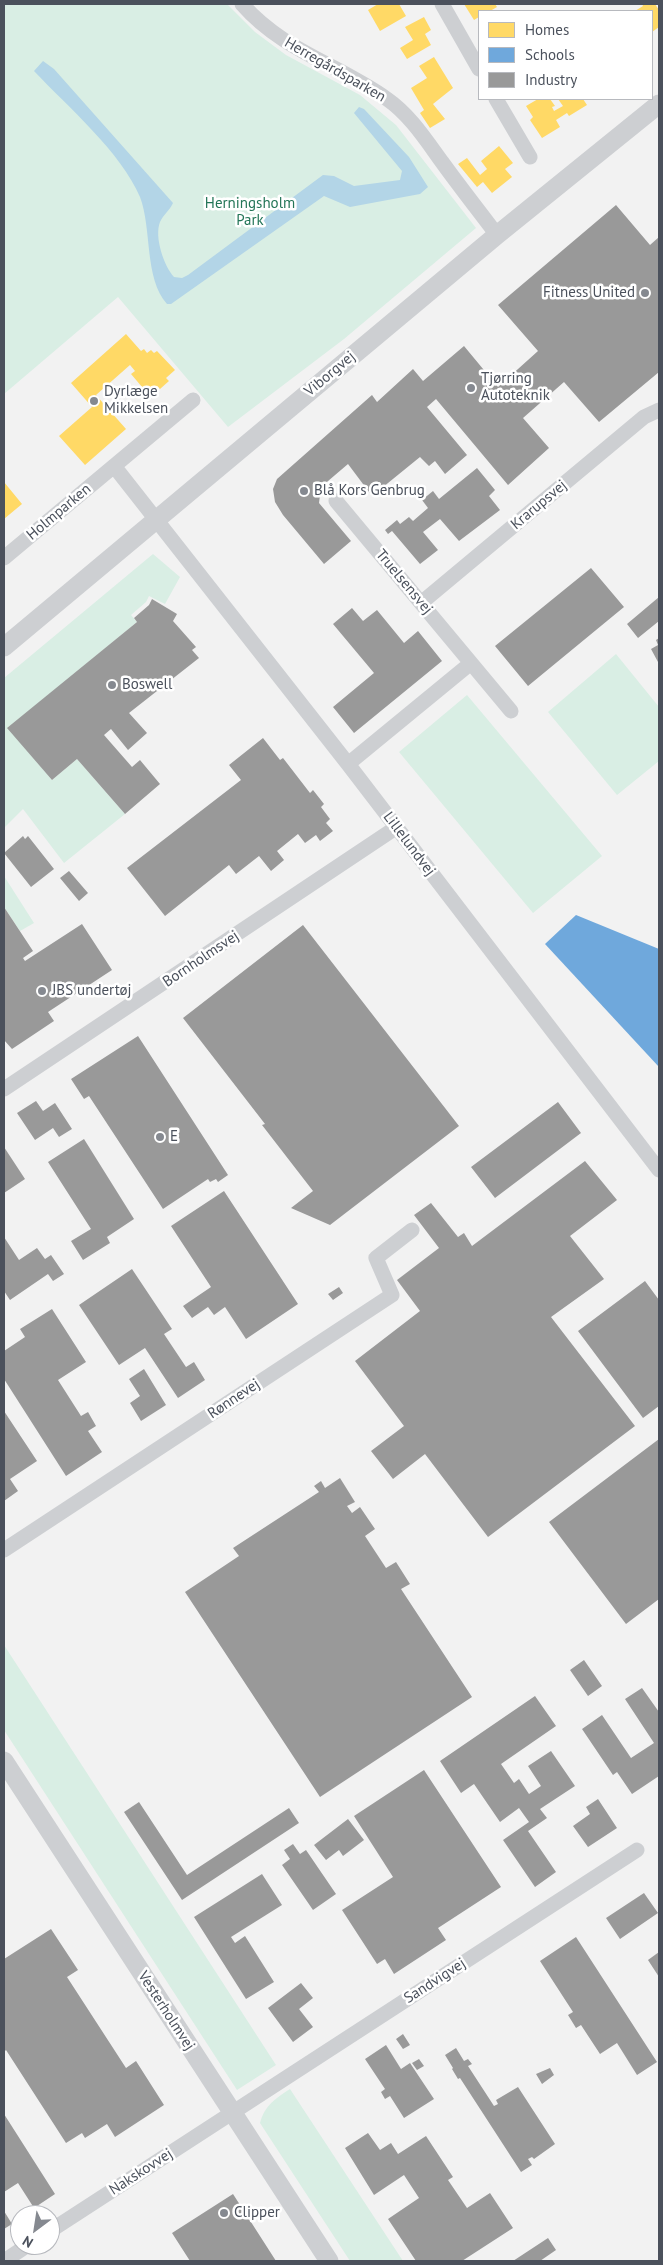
<!DOCTYPE html>
<html>
<head>
<meta charset="utf-8">
<style>
  body { margin:0 }
  #map { position:relative; width:663px; height:2265px; overflow:hidden; background:#f2f2f2; font-family:"PT Sans",sans-serif }
  canvas { display:block }
  .frame { position:absolute; inset:0; border:5px solid #4b515c; pointer-events:none }
  .legend { position:absolute; left:478px; top:10px; width:175px; height:90px; box-sizing:border-box; background:#fff; border:1px solid #b7b9be; margin:0; padding:6px 9px; list-style:none; font-size:15px; color:#4b515c }
  .legend li { display:flex; align-items:center; gap:10px; height:25px }
  .legend b { width:25px; border:1px solid #b7b9be }
  .north { position:absolute; left:10px; top:2205px; width:50px; height:50px; box-sizing:border-box; background:#fff; border:1px solid #b7b9be; border-radius:50%; rotate:211deg; font-size:14px; font-weight:700; line-height:20px; text-align:center; color:#4b515c }
  .north::after { content:''; display:block; margin:auto; width:18px; height:22px; background:#858990; clip-path:polygon(50% 0,100% 100%,50% 72%,0 100%) }
</style>
</head>
<body>
<div id="map">
<canvas width="663" height="2265"></canvas>
<div class="frame"></div>
<ul class="legend">
<li><b style="height:14px;background:#ffd966"></b>Homes</li>
<li><b style="height:14px;background:#6fa8dc"></b>Schools</li>
<li><b style="height:14px;background:#999"></b>Industry</li>
</ul>
<div class="north">N</div>
</div>
<script>
const ctx = document.querySelector('canvas').getContext('2d');
ctx.lineJoin = 'round';
function fill(path, color) {
  ctx.fillStyle = color;
  ctx.fill(path, 'evenodd');
}
function strokePath(path, color, width, dash) {
  ctx.strokeStyle = color;
  ctx.lineWidth = width;
  ctx.lineCap = dash ? 'butt' : 'round';
  ctx.setLineDash(dash || []);
  ctx.stroke(path);
}
function drawText(font, color, halo, rows, align = 'center') {
  ctx.font = font + ' "PT Sans",sans-serif';
  ctx.lineWidth = 5;
  ctx.setLineDash([]);
  ctx.textBaseline = 'middle';
  ctx.strokeStyle = halo;
  ctx.fillStyle = color;
  for (const [text, x, y, turn = 0] of rows) {
    ctx.save();
    ctx.translate(x, y);
    ctx.rotate((+turn || 0) * Math.PI / 180);
    ctx.textAlign = isNaN(turn) ? turn : align;
    if (halo) ctx.strokeText(text, 0, 0);
    ctx.fillText(text, 0, 0);
    ctx.restore();
  }
}
const green = new Path2D(`
  M4,4H227L255,32L286,55L360,95L396,125L476,228L344,339L228,427L118,297L4,394Z
  M153,554L180,577L165,604L149,596L146,602L131,615L137,622L8,728L52,780L77,759L125,814L64,863L23,809L4,828V678Z
  M616,654L659,707V761L617,795L548,712Z
  M467,695L602,856L533,913L399,752Z
  M4,876L34,923L20,931L4,907Z
  M4,1645L276,2065L237,2090L4,1730Z
  M290,2089L403,2261H350L260,2123C265,2105 275,2099 290,2089Z`);
const water = new Path2D(`
  M43,61L54,69L173,203C170,210 163,215 160,222C154,237 164,266 174,277L182,278L188,275L323,175L334,176L354,186L400,180L402,171L354,113L359,107L364,109L409,157L428,187L420,194L350,207L324,196L171,304H167C144,278 152,228 140,197C121,152 68,107 34,71Z`);
const homes = new Path2D(`
  M378,4H399L406,16L380,31L368,10Z
  M464,4H495L497,7L490,11H479V17L474,20Z
  M642,4H655L659,10V27L652,32V11H635L643,6Z
  M424,17L431,30L425,34L431,45L407,59L400,48L413,40L405,27Z
  M434,57L453,88L433,104L445,119L430,128L420,113L424,110L411,88L427,78L419,66Z
  M538,99H550L555,106L552,107L554,111L563,106L558,99H583L587,105L569,116L567,113L556,120L560,127L542,138L530,120L533,117L526,106Z
  M499,146L513,163L505,169L512,177L492,193L483,182L477,187L458,164L467,158L480,175L487,169L481,161Z
  M126,334L141,351L144,349L147,353L151,350L154,353L157,351L175,370L166,378L169,381L160,389L157,386L148,394L131,374L135,371L130,365L96,395L126,429L85,465L59,436L92,407L71,383Z
  M4,482L22,504L4,519Z`);
const schools = new Path2D(`
  M576,915L659,949V1067L545,944Z`);
const industry = new Path2D(`
  M616,205L650,245L659,237V372L599,422L564,382L523,418L549,448L508,485L436,399L427,407L467,455L445,474L435,461L429,466L420,457L372,496L348,464L321,487L319,503L351,541L324,564L283,515L275,502L273,489L277,479L372,395L377,402L413,369L423,381L464,346L498,387L538,351L498,305Z
  M477,468L495,490L489,496L500,510L459,541L440,519L423,532L438,550L420,564L392,531L388,534L385,530L397,520L400,524L409,517L413,521L428,508L422,500L433,491L439,499Z
  M591,568L624,607L528,686L495,646Z
  M659,597V621L638,638L627,624Z
  M152,599L177,614L173,621L196,647L192,650L199,658L129,713L147,733L128,750L111,729L104,735L132,767L140,760L160,784L125,814L77,759L52,780L7,728L137,622L134,618L149,605Z
  M352,608L363,621L377,610L404,643L418,631L442,661L354,733L333,707L374,673L333,624Z
  M659,638V661L658,662L651,649L658,645L656,640Z
  M263,738L280,760L283,758L310,793L313,790L324,804L321,807L330,819L326,823L333,831L320,841L316,835L305,843L298,834L277,851L284,860L271,871L259,856L236,874L229,865L165,916L127,868L241,780L229,765Z
  M23,836L25,839L28,836L54,869L31,887L4,853Z
  M69,871L88,893L79,901L60,878Z
  M4,907L33,951L23,958L25,961L82,924L112,970L48,1012L54,1021L12,1049L4,1040Z
  M303,925L459,1126L330,1225L291,1208L313,1191L262,1125L265,1124L183,1018Z
  M138,1036L228,1175L218,1182L216,1179L210,1182L208,1179L163,1209L89,1096L84,1099L71,1079Z
  M36,1101L43,1111L55,1103L72,1129L59,1137L53,1128L35,1140L17,1113Z
  M558,1102L581,1133L495,1198L471,1167Z
  M84,1139L134,1219L107,1237L110,1243L83,1260L71,1241L91,1229L48,1162Z
  M4,1147L25,1179L4,1193Z
  M585,1161L617,1200L570,1236L604,1279L551,1317L635,1426L488,1537L425,1454L393,1479L371,1451L404,1426L355,1361L420,1311L397,1280L439,1248L414,1215L431,1203L458,1237L464,1233L472,1246Z
  M224,1191L298,1304L246,1339L225,1307L214,1315L208,1307L192,1318L183,1306L211,1287L171,1226Z
  M4,1237L19,1260L37,1248L45,1259L51,1255L64,1274L53,1281L48,1274L10,1300L4,1291Z
  M132,1269L172,1329L164,1334L186,1367L194,1362L205,1380L178,1398L145,1348L119,1365L79,1305Z
  M645,1281L659,1300V1406L643,1418L578,1331Z
  M339,1287L343,1293L333,1300L328,1294Z
  M52,1309L86,1362L58,1380L81,1416L88,1412L96,1426L88,1431L102,1452L66,1476L4,1379V1351L25,1337L20,1329Z
  M144,1369L166,1405L141,1421L130,1403L140,1396L129,1379Z
  M4,1411L37,1461L10,1479L18,1491L4,1501Z
  M659,1439V1599L626,1624L549,1522Z
  M340,1478L355,1502L347,1506L352,1513L360,1507L375,1529L365,1536L386,1568L396,1562L410,1584L401,1589L472,1697L320,1797L185,1592L239,1556L233,1548L319,1492L314,1486L321,1481L325,1488Z
  M584,1660L602,1686L588,1696L570,1670Z
  M642,1688L659,1712V1776L632,1794L617,1772L613,1775L582,1729L602,1715L631,1758L654,1743L625,1699Z
  M535,1696L556,1726L501,1764L514,1783L519,1779L529,1794L541,1786L528,1766L551,1751L575,1786L540,1809L547,1818L528,1831L556,1872L535,1887L503,1840L529,1822L519,1808L500,1822L474,1784L461,1793L440,1761Z
  M424,1770L501,1887L438,1928L446,1940L394,1974L385,1959L377,1964L342,1910L393,1877L354,1816Z
  M598,1799L617,1828L588,1847L573,1826L590,1814L586,1807Z
  M139,1802L187,1875L289,1808L299,1823L182,1900L124,1812Z
  M348,1819L364,1840L343,1856L339,1850L326,1860L314,1845Z
  M293,1844L300,1854L306,1850L336,1894L313,1910L282,1865L290,1859L284,1850Z
  M262,1874L282,1905L231,1937L235,1943L245,1936L274,1982L246,1999L194,1917Z
  M644,1893L658,1913L620,1939L606,1918Z
  M51,1929L78,1970L67,1977L126,2068L136,2061L164,2105L115,2137L107,2124L85,2138L82,2133L66,2143L6,2050L4,2052V1959Z
  M576,1937L657,2062L637,2075L617,2043L600,2054L581,2025L576,2028L568,2015L573,2012L540,1961Z
  M659,1952V1977L648,1960Z
  M301,1983L313,1998L299,2009L313,2027L293,2042L268,2008Z
  M403,2034L410,2045L403,2049L396,2039Z
  M386,2045L401,2069L410,2063L434,2099L404,2118L390,2096L385,2099L381,2092L385,2089L365,2059Z
  M456,2048L464,2061L468,2059L472,2064L468,2066L494,2106L498,2104L496,2100L518,2087L555,2144L534,2159L532,2157L528,2159L532,2165L521,2172L460,2078L458,2079L452,2069L453,2068L445,2055Z
  M419,2059L424,2066L417,2070L412,2063Z
  M550,2068L554,2075L542,2084L536,2074Z
  M4,2114L55,2194L34,2208L18,2183L4,2192Z
  M368,2133L380,2150L391,2143L398,2154L426,2136L453,2177L448,2180L467,2208L490,2193L513,2228L462,2261H416L388,2219L419,2198L404,2175L374,2195L345,2148Z
  M233,2194L276,2261H190L172,2233Z
  M4,2211L12,2224L4,2229Z
  M548,2238L556,2250L540,2261H513Z`);
const minor = new Path2D(`
  M242,4C283,51 338,64 387,99C410,115 426,140 442,162C460,187 479,211 497,235
  M442,4L479,69
  M496,99L530,157
  M114,466L348,764L659,1170
  M336,501L511,711
  M4,558L193,400
  M421,603L644,417L659,410
  M348,764L471,663
  M4,1089L397,827
  M4,1550L392,1295L376,1258L412,1230
  M50,2231L637,1850
  M4,2261L28,2245`);
const tertiary = new Path2D(`
  M4,647L497,235L659,104
  M4,1761L329,2261`);
const markers = [
  [645,293,5,"#858990"],
  [471,388,5,"#858990"],
  [94,401,5,"#858990"],
  [304,491,5,"#858990"],
  [112,685,5,"#858990"],
  [42,991,5,"#858990"],
  [160,1137,5,"#858990"],
  [224,2213,5,"#858990"]
];
const streetNames = [
  ["Herregårdsparken",335,70,30],
  ["Viborgvej",330,374,-40],
  ["Krarupsvej",539,505,-40],
  ["Holmparken",59,512,-40],
  ["Truelsensvej",404,582,50],
  ["Lillelundvej",409,844,53],
  ["Bornholmsvej",201,959,-34],
  ["Rønnevej",234,1399,-34],
  ["Sandvigvej",435,1981,-33],
  ["Vesterholmvej",166,2011,57],
  ["Nakskovvej",141,2172,-33]
];
const parkNames = [
  ["Herningsholm",250,204],
  ["Park",250,221]
];
const poiNames = [
  ["Fitness United",635,293,"right"],
  ["Tjørring",481,379],
  ["Autoteknik",481,396],
  ["Dyrlæge",104,392],
  ["Mikkelsen",104,409],
  ["Blå Kors Genbrug",314,491],
  ["Boswell",122,685],
  ["JBS undertøj",52,991],
  ["E",170,1137],
  ["Clipper",234,2213]
];
fill(green, '#d9eee4');
fill(water, '#b3d5e7');
fill(homes, '#ffd966');
fill(schools, '#6fa8dc');
fill(industry, '#999');
strokePath(minor, '#cdcfd2', 15);
strokePath(tertiary, '#cdcfd2', 19);
for (const [x, y, r, color] of markers) {
  const dot = new Path2D();
  dot.arc(x, y, r, 0, 2 * Math.PI);
  ctx.fillStyle = color;
  ctx.fill(dot);
  strokePath(dot, '#fff', 2);
}
drawText('15px', '#4b515c', '#fff', streetNames);
drawText('15px', '#237557', '#fff', parkNames);
drawText('15px', '#4b515c', '#fff', poiNames, 'left');
</script>
</body>
</html>
